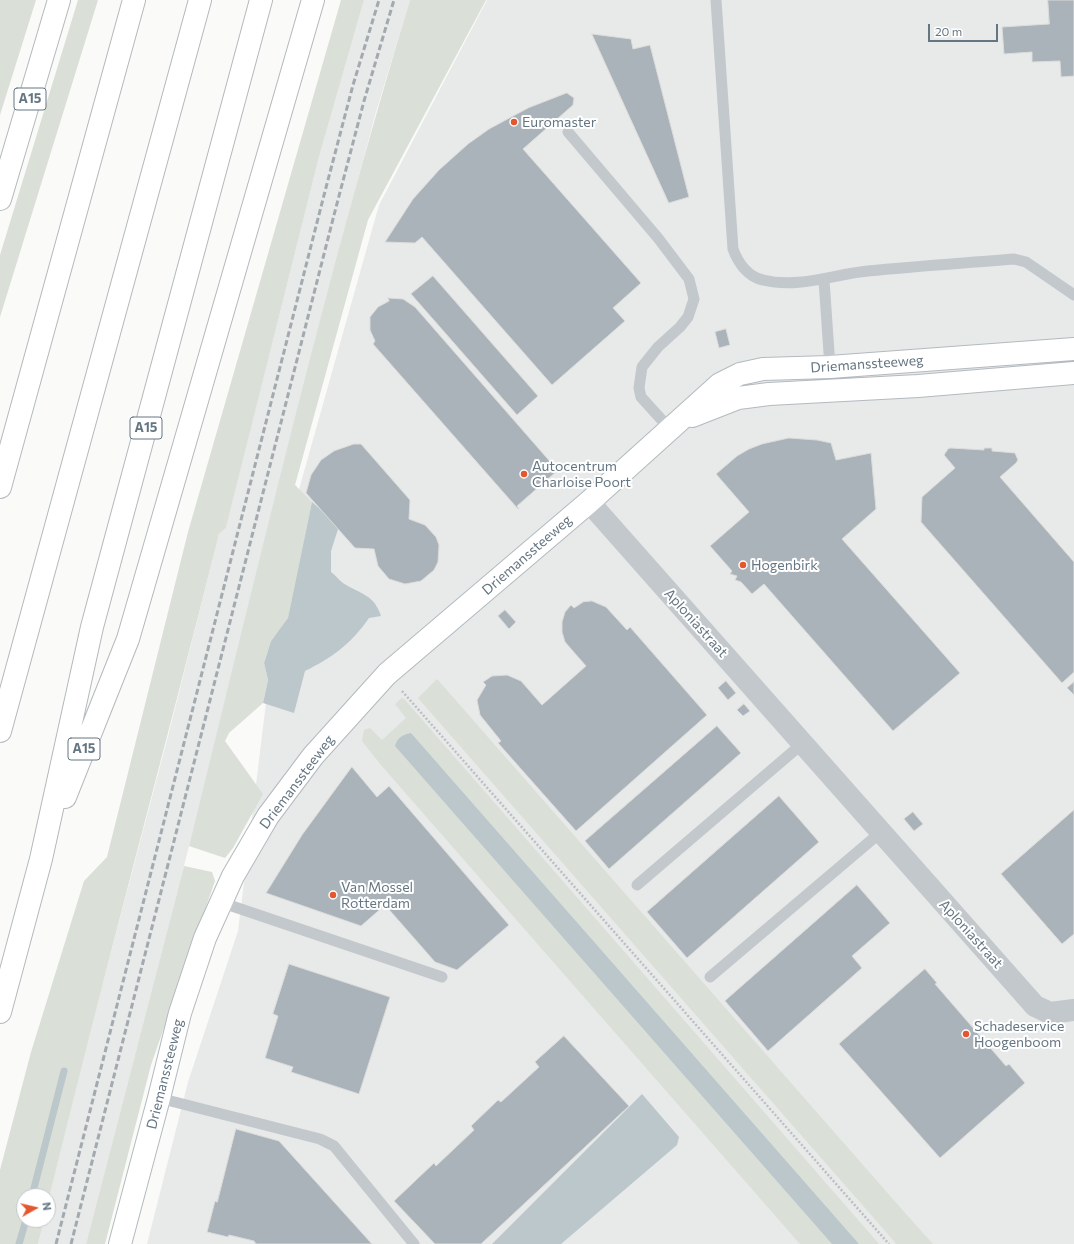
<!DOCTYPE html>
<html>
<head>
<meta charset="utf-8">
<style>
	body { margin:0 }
	#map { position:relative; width:1074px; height:1244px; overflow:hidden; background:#fafaf8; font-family:Commissioner,sans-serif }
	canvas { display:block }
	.north { position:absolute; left:16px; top:1188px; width:40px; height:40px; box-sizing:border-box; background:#fff; border:1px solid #c1c8cd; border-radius:50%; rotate:82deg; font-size:11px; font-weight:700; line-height:16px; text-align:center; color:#657683 }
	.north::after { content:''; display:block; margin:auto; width:14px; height:18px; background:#e4572e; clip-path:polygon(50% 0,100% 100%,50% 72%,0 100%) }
	.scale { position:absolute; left:928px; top:24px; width:70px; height:18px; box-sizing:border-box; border:2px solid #657683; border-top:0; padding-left:5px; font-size:12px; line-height:14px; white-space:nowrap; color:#657683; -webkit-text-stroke:3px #fff; paint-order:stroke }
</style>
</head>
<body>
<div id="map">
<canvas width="1074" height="1244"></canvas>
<div class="north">N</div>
<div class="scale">20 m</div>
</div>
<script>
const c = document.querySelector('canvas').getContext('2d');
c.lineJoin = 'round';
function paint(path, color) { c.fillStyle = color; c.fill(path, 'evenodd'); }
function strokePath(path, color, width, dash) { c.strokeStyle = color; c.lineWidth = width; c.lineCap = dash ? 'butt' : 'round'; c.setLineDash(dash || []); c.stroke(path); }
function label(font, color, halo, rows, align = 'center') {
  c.font = font + ' Commissioner,sans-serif'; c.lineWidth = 4; c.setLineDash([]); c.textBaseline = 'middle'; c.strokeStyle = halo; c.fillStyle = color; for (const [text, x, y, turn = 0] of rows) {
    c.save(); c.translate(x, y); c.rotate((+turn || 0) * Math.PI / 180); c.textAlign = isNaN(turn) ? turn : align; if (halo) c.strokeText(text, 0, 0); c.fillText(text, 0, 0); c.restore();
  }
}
const built = new Path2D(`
	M364,0H410L376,112L324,307L184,866L86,1244H38L44,1220H48V1202L75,1088L167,740L219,534L226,528L319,157Z
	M487,0H1074V1244H147L188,1082L238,931L287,532L379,205Z`);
const green = new Path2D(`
	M0,0H36L0,115Z
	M78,0H98L0,317V255Z
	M341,0H364L319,157L226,528L219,534C163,757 102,979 48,1202V1196H24V1220H44L38,1244H0V1170L31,1052L84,881L107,857L188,532Z
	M410,0H486L368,220L295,485L312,502L288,618L271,641L264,663L268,680L263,703L229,733L225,741L263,794L233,848L225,858L189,846C259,564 325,279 410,0Z
	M437,679L905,1213L933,1244H896L894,1241L418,698Z
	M402,698L405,700L879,1244H859L411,733L404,734L396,746L832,1244H800L381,765L362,741L364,730L370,728L382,740L406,718L395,704Z
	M184,866L212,872L215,881L151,1065L105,1244H86Z`);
const water = new Path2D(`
	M312,502L339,526L331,551V572C335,575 339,580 343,583C360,594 374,594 381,616L369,618C351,644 333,657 305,671L294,713L263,703L268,680L264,663L271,641L288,618Z
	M411,733L859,1244H832L395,746C397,738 403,734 411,733Z
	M642,1094L679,1137L677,1145L561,1244H492Z`);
const stream = new Path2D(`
	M32,1196L64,1071
	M19,1244L26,1220`);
const building = new Path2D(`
	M1048,0H1074V76L1061,77L1060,61L1032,62V52L1004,54L1002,27L1049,24Z
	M592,34L631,39L633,49L650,45L689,197L669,203Z
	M567,93L574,98L573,105L523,149L641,283L613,308L625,321L552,385L422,237L415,243L385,242L413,199L439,170L468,144L489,129L528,108Z
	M433,276L538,396L517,415L411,294Z
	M388,298L403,299L415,307L560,473L557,471L517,506L519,509H518L373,344L375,341L370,330V317L378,307L389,301Z
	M726,329L730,345L719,348L715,332Z
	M789,438L817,440L831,443L836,460L871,453L876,509L842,539L960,673L893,731L764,584L752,594L741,582L735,580L737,576L730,574L732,571L710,546L749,512L716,474L737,456L749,449L762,444Z
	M354,444H361L410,500L409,519L425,525L436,537L439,545L438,562L434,570L421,581L405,584L389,579L378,566L374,549L355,548L306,493L311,475L321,460L334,451Z
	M951,448L984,450V448H992V451L1015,453L1018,460L1016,463L1000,477L1074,562V672L1062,683L921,522L922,497L955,468L944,455L948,449Z
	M592,601L606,607L627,630L630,627L707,715L576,831L498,743L501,741L480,715L477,700L486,685L483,682L492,676L507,675L521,681L542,705L586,666L565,642L562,632V622L565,612L571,605L574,608L583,602Z
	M505,610L516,622L509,629L498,616Z
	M726,681L736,693L728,700L718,688Z
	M1074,682V695L1067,688Z
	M744,704L750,711L743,716L737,710Z
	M717,726L741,753L609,869L585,841Z
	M352,767L377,797L389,786L509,925L457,970L435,962L385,905L361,926L266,893L302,835Z
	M779,796L819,842L687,958L647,912Z
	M1074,810V934L1062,944L1001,874Z
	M913,812L923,824L914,831L904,819Z
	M857,885L890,923L852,956L862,968L768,1051L725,1001Z
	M289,964L390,997L359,1094L291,1072L293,1067L265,1058L278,1016L273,1014Z
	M925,969L937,983L935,984L1006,1066L1009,1064L1025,1083L940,1158L839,1044Z
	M564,1036L629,1106L481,1244H435L394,1201L434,1163L436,1166L474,1130L471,1126L498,1100L501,1102L539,1067L535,1062Z
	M236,1129L279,1141L372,1244H256L254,1241L229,1235L228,1237L207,1232L215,1201L217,1202Z`);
const path = new Path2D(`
	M402,691L889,1244`);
const service = new Path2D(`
	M716,0L733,249C738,263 748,277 763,280C799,289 834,274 868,271C917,266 966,263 1014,259L1026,262L1074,295
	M568,132L658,238L689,279L694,299L688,317L680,327L658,347L642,367L639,388L641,397L670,429
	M824,280L830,367
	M637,885L803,743
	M220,902L442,977
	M710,977L881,832
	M159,1098L320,1139L334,1146L414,1244`);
const minor = new Path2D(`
	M589,502L1035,1006L1050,1013L1074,1010`);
const secondary = new Path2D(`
	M692,416L738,398L769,394L918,386L1074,373
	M120,1244L159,1098L180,1013L205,938L233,876L268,816L313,756L387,674L589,502L720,384L740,374L763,369L830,367L1074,349`);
const motorway = new Path2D(`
	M0,199L59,0
	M0,487L134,0
	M0,731L200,0
	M65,797L128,639L313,0
	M0,1012L41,859L92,627L261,0`);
const rail = new Path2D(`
	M56,1244L323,199L353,85L379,0
	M71,1244L334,215L364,101L394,0`);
const markers = [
	[514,122,4,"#e4572e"],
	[524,474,4,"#e4572e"],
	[743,565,4,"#e4572e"],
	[333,895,4,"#e4572e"],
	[966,1034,4,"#e4572e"]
];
const shields = [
	[30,99,32],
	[146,428,32],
	[84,749,32]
];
const shieldNames = [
	["A15",30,99],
	["A15",146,428],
	["A15",84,749]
];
const poiNames = [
	["Euromaster",522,122],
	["Autocentrum",532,466],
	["Charloise Poort",532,482],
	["Hogenbirk",751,565],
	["Van Mossel",341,887],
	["Rotterdam",341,903],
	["Schadeservice",974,1026],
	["Hoogenboom",974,1042]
];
const streetNames = [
	["Driemanssteeweg",867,364,-4],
	["Driemanssteeweg",527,555,-41],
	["Aploniastraat",696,623,48],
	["Driemanssteeweg",297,782,-53],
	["Aploniastraat",971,934,48],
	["Driemanssteeweg",165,1074,-76]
];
paint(built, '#e8e9e9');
paint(green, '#dadfd7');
paint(water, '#bbc7cb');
strokePath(stream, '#bbc7cb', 7);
paint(building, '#aab3b9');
strokePath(building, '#dcdcda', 1);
strokePath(secondary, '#b3babf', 24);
strokePath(motorway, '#b4b9bd', 24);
strokePath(path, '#bbbfc2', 2.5, [2, 2]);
strokePath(service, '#c3c8cc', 11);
strokePath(minor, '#c3c8cc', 22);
strokePath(secondary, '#fff', 22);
strokePath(motorway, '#fff', 22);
strokePath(rail, '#a2aab0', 3, [6, 3]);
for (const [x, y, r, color] of markers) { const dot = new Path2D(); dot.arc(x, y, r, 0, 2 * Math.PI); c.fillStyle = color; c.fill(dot); strokePath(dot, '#fff', 1.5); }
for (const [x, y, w] of shields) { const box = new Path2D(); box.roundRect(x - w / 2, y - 11, w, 22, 3); c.fillStyle = '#fff'; c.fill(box); strokePath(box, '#657683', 1); }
label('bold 13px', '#657683', null, shieldNames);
label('14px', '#657683', '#fff', poiNames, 'left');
label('14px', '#657683', '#fff', streetNames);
</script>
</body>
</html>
